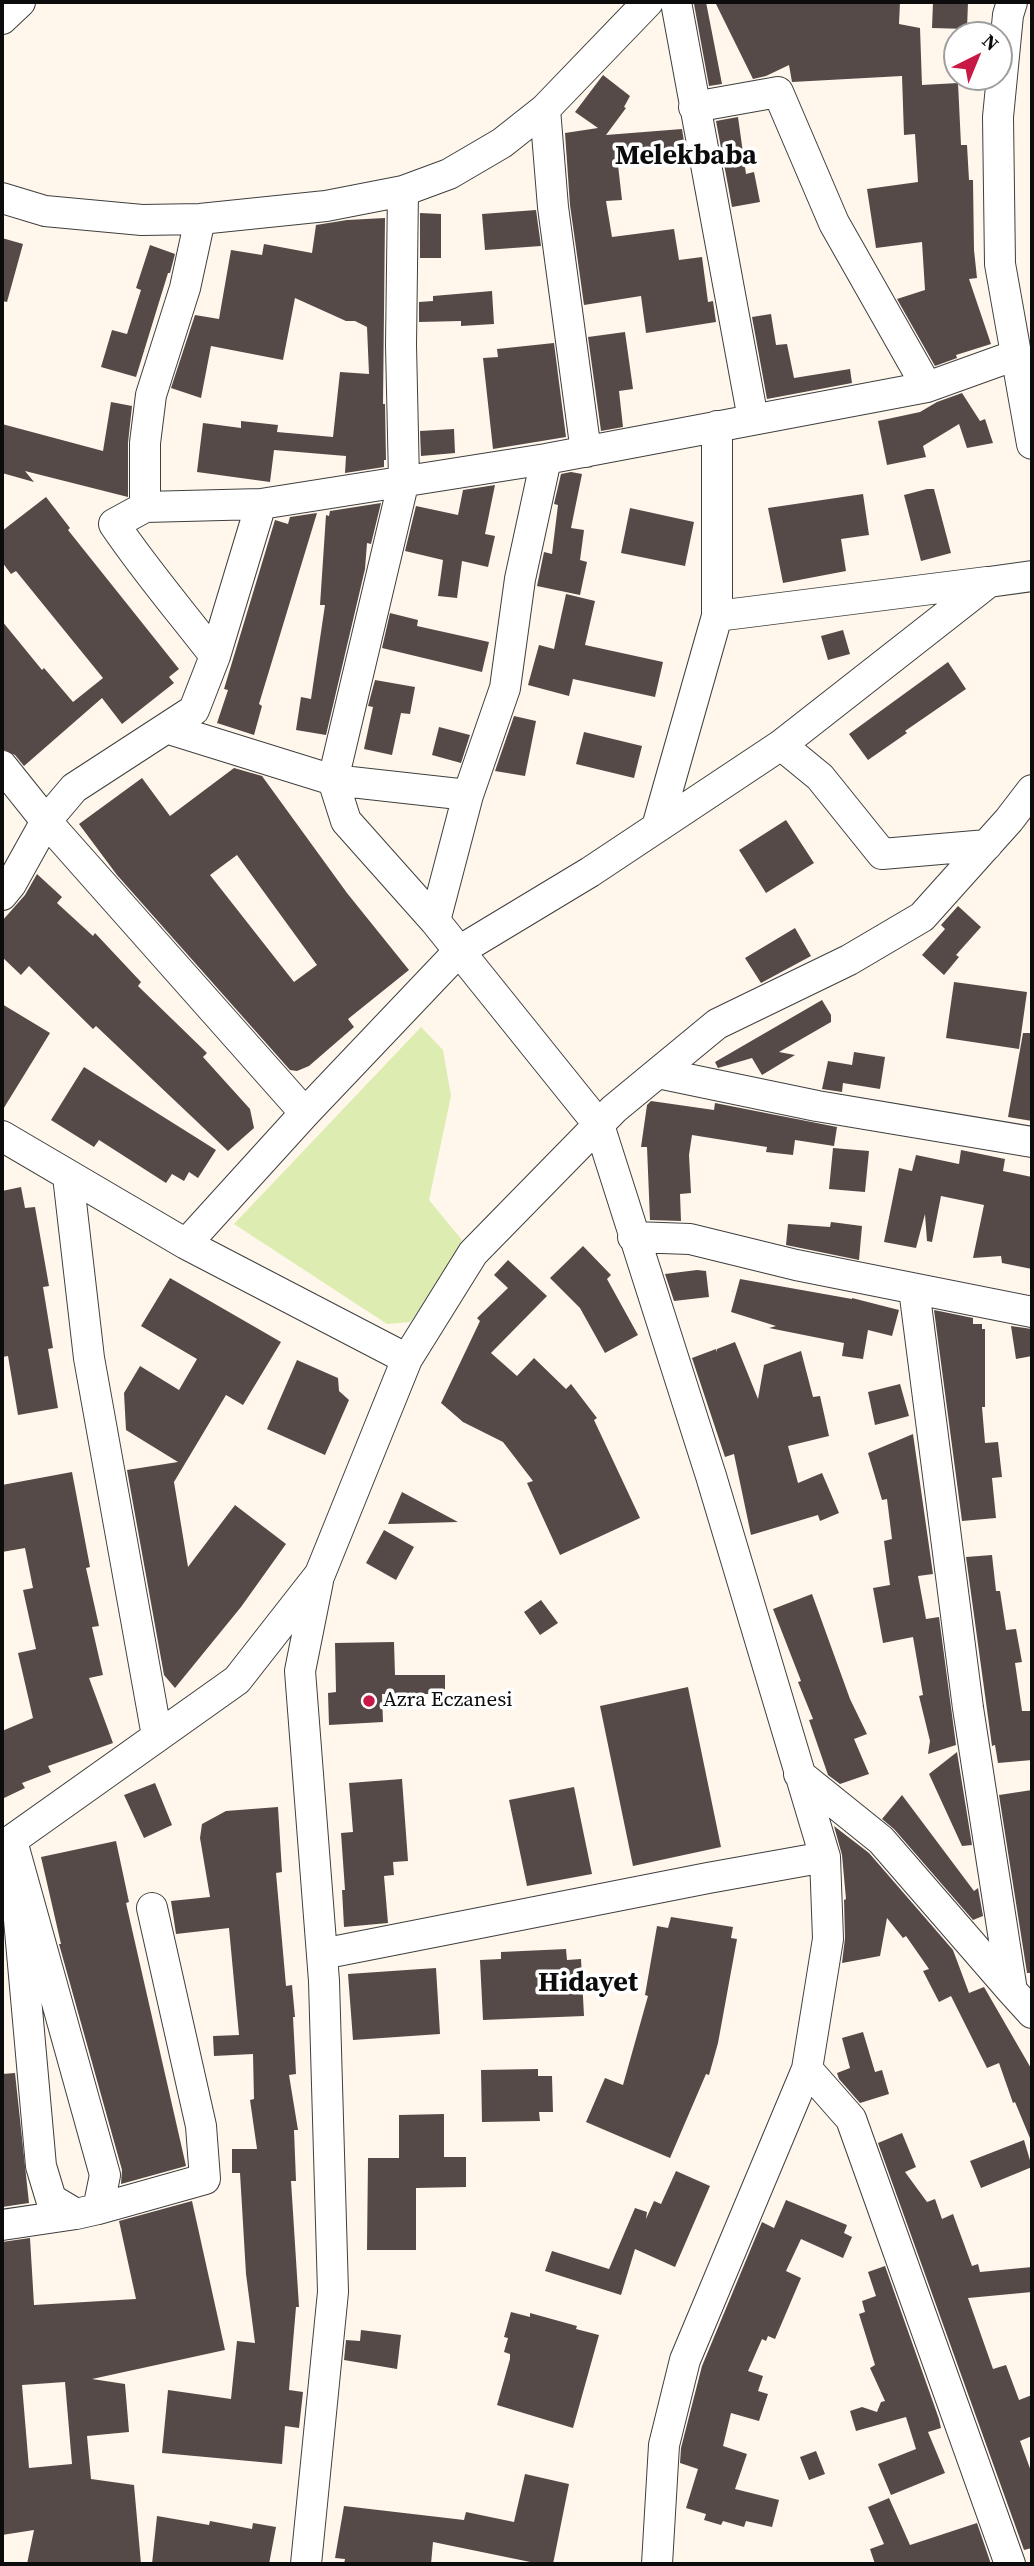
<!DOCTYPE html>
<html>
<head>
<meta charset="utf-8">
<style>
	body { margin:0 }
	#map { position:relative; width:1034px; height:2566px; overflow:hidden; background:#fff7eb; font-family:"Source Serif 4",serif }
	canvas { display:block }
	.frame { position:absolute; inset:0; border:4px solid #0c0c0c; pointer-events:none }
	.north { position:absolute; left:943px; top:21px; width:70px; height:70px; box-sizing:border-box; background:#fff; border:2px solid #9e9e9e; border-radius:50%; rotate:43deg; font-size:19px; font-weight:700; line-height:28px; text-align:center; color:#0c0c0c }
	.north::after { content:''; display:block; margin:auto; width:24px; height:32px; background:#c81946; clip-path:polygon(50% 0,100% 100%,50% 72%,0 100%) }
</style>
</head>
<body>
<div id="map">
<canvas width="1034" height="2566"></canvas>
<div class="frame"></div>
<div class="north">N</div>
</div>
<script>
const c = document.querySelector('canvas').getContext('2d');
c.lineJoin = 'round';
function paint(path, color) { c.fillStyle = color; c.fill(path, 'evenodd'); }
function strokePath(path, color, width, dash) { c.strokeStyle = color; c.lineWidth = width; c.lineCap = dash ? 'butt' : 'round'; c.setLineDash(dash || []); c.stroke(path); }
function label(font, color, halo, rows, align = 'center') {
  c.font = font + ' "Source Serif 4",serif'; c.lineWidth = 7; c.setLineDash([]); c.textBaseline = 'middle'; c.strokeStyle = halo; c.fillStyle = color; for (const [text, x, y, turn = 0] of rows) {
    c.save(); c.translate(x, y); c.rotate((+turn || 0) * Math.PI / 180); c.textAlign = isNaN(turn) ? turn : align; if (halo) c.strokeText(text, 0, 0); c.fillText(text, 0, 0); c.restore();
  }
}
const green = new Path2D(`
	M421,1027L443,1050L451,1096L429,1200L462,1240L439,1284L410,1322L387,1324L234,1224Z`);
const building = new Path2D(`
	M701,2H706L722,84L709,86L694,4Z
	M715,2H900L899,24L920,28L922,85L958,83L961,145H967L969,180H973L974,250L977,278L969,279L991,344L956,355L957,358L935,366L897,299L925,290L922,242L876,248L867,189L918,182L915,134L904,135L902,76L792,82L789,65L766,76L753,79Z
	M933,2H968L967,29L932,28Z
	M603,75L630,96L624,107L626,108L606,135L682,129L687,160L618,165L622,200L606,201L612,237L674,229L679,260L702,257L708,302L713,301L716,322L646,333L641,296L584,305L570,205L565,133L598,128L575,112Z
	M738,117L746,174L754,172L760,202L732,207L716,121Z
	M536,210L541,246L485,250L482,214Z
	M420,213L441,214V258H420Z
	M385,218L383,404H385L386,460H384V467L345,473L346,456L274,450L270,482L197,472L203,423L241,428V421L278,425L277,432L333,437L340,372L369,374L367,327L355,321H346L295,298L283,360L211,346L201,398L171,388L195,315L219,319L231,250L262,255L264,244L312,253L316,225L347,220Z
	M2,238L23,244L7,302L2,301Z
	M150,245L175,254L170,273H168L136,377L101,367L112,330L127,334L141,290L136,288Z
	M492,291L494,324L461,326V321L419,322V302L433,301V296Z
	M771,314L776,345L787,344L794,378L850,369L852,383L767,399L752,317Z
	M625,332L633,389L619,391L623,427L601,431L588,337Z
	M554,343L566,437L493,449L483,358L498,357L497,349Z
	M962,393L980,421L985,419L993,443L967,448L959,424L923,446L926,457L887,465L878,421L920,412L937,402Z
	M111,402L132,406L128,443V497L25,471L34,482L2,473V424L103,451Z
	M454,429L455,453L421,456L420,431Z
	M571,472L582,474L571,528L584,530L580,560L587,562L580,595L537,586L544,552L552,554L558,505L554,504L561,474Z
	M495,485L485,534L495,536L488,567L462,561L457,598L438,596L443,560L405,551L416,506L458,515L463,490Z
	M927,489H934L951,553L921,561L904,495Z
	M863,494L869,535L841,539L846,571L783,583L768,508Z
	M46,497L70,528L68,530L179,669L169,677L174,683L122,724L102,698L24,766L15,755L2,749V621L42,670L44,668L73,702L103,678L16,571L11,574L2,562V531Z
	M381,503L371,544L367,543L365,569L326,735L296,730L301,697L311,699L325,605H320L326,515L329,516L330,511Z
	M630,508L694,522L685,566L621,553Z
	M317,513L259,704L262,706L254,735L217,723L228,690L224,689L275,520L288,524L290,517Z
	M566,594L595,601L585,645L663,662L655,697L573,679L569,696L528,685L539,645L554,649Z
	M390,613L418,620L417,626L489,642L482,672L382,648Z
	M843,630L850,654L828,660L821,636Z
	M948,662L966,689L905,731L907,733L868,760L849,734Z
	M375,680L415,687L410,714L401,713L392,755L364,749L373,707L368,706Z
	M514,716L536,721L525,776L495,771Z
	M439,727L470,735L461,763L432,755Z
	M584,732L642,746L634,778L576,764Z
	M234,768L262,776L347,893L409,970L348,1019L354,1027L309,1066L297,1071L290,1070L117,875L79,824L142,778L170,816ZM237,855L317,965L294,982L210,875Z
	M786,820L814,863L766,893L739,850Z
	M37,874L62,897L57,903L93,936L95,933L141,982L138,986L207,1053L203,1057L250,1109L254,1128L228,1151L96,1026L93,1029L29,966L21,975L2,957V921L25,895Z
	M958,906L981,927L956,955L959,957L944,975L922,955L945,929L941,925Z
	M795,928L811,956L761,983L745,958Z
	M954,982L1027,992L1019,1049L946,1038Z
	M822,1000L831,1015V1022L779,1052L795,1055L762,1075L752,1058L718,1068L715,1062Z
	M2,1004L50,1033L2,1111Z
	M1023,1033H1032V1121L1008,1117Z
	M854,1052L885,1057L880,1089L843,1083L842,1092L822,1089L828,1061L852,1065Z
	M84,1067L216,1150L198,1178L189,1172L184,1181L172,1174L166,1183L99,1140L94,1147L51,1120Z
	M651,1101L714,1110L715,1103L837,1127L834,1146L795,1140L793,1155L766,1152L767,1147L692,1135L689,1155L691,1193L680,1194L681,1221L650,1220L647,1147H641L647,1105Z
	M833,1148L869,1151L865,1192L829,1189Z
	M961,1150L1005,1159L1003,1171L1032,1177V1269L1002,1263L1001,1256L973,1258L984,1205L941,1196L932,1242L927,1241L925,1214L916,1248L884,1242L899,1168L912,1171L916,1155L959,1164Z
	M21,1187L25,1208L35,1207L49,1286L43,1287L53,1348L48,1349L58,1408L18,1415L8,1356L2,1357V1191Z
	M831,1222L862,1226L859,1260L786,1245L788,1224L830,1227Z
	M583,1246L611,1275L607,1279L638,1335L605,1353L580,1308L550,1278Z
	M508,1260L547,1296L491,1353L517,1376L534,1358L566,1389L571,1384L597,1418L594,1420L640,1518L560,1555L527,1483L533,1481L503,1442L463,1422L441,1403L480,1321L477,1318L508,1288L494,1275Z
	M697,1270L706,1271L709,1297L674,1301L665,1274Z
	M170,1278L281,1342L243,1405L226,1395L174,1482L188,1567L235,1505L286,1544L241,1607L175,1688L164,1675L127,1470L178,1462L126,1430L124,1393L140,1366L179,1390L197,1359L141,1326Z
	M740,1279L852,1299V1298L899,1310L892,1336L868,1330L863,1359L842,1356L844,1343L769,1328L776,1326L731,1312Z
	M934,1310L973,1318V1324H982V1329H985V1407H982L985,1443L998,1442L1002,1477L992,1478L996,1518L962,1521Z
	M1011,1326L1032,1329V1356L1016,1359Z
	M735,1342L758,1399L764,1365L801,1351L813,1397L820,1396L829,1436L788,1446L798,1483L822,1473L839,1513L820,1521L818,1515L751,1535L734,1454L725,1457L692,1358L716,1349V1352L717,1349Z
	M297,1360L338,1378L339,1391L349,1400L325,1455L267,1429Z
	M900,1384L909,1416L875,1425L868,1392Z
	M913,1434L933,1574L918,1576L926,1619L939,1617L956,1745L928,1754L930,1741L919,1696L923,1695L913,1637L883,1643L873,1588L890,1585L884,1541L892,1539L887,1499L882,1500L868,1453Z
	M72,1472L90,1567L86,1568L99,1626L92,1627L103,1675L89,1678L113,1743L48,1766L51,1772L22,1783L25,1788L2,1799V1731L33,1718L18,1653L36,1649L23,1590L33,1588L25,1548L2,1552V1485Z
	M402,1492L458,1522L388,1524Z
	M384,1530L414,1547L396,1580L366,1563Z
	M992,1555L996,1591H1000L1006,1630L1016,1629L1022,1662L1015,1663L1022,1711H1032V1760L998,1763L995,1745L992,1746L966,1557Z
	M812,1594L850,1699L867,1734L854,1739L869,1774L840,1784L828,1775L809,1720L813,1719L798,1682L801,1681L773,1609Z
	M541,1600L558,1623L540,1635L524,1612Z
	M394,1642L395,1675H445V1694H382L383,1722L329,1725L328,1693L336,1692L335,1643Z
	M688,1687L721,1847L633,1866L600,1706Z
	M957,1752L972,1845L962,1846L929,1774Z
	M402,1779L408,1861L393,1862L394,1875L384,1876L388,1923L344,1927L342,1890H345L341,1833L353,1832L349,1783Z
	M155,1783L172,1825L144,1838L124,1795Z
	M574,1787L592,1874L527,1886L509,1800Z
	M1032,1790V1973H1027L999,1795Z
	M902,1795L974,1891L978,1888L983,1916L973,1920L894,1829L882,1819Z
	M278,1807L282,1872L276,1873L286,1986L292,1985L295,2017H293L296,2074L289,2075L298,2130H294L296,2181H291L299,2307H296L289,2390L303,2392L299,2428L285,2426L282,2464L162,2453L168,2390L231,2399L237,2341L255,2343L246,2274L240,2173H232V2149H257L250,2100L254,2099L253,2054L214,2056L213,2036L239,2035L229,1928L176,1934L171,1901L210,1897L200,1838L202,1824L226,1811Z
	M834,1826L869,1853L953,1950L969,1993L984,1987L1032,2070V2143L1015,2102L1013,2103L999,2063L987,2068L951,1996L939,2002L923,1971L929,1969L906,1936L903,1938L887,1918L880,1956L842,1963L845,1938L844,1900L846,1899L842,1855Z
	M116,1841L129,1902L126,1903L186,2166L121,2184L122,2170L59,1944H61L41,1857Z
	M671,1917L733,1927L731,1938L737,1939L718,2043L709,2075L706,2074L670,2158L586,2122L605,2078L623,2085L648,1996L645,1995L657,1926L668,1928Z
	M566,1949L567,1960L581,1959L584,2016L483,2020L480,1960L501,1959V1952Z
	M436,1968L440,2034L353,2040L348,1974Z
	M863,2032L875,2072L882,2070L889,2094L860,2103L839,2079L837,2073L850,2068L842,2038Z
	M538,2069V2076H552L553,2112H539L540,2121L482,2122L481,2070Z
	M15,2073L29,2203L2,2207V2074Z
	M444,2114V2157H466V2187L416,2188V2250H367L368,2158H399V2115Z
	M902,2133L916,2167L905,2172L927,2202L935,2199L942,2219L953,2214L972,2266L978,2264L980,2272L1032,2267V2292L968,2298L993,2369L1006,2365L1019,2400L1032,2395V2436L1020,2441L1032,2474V2548L1024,2550L878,2143Z
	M1024,2140L1032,2167L981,2188L970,2161Z
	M676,2171L710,2186L675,2267L635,2249L621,2295L545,2271L552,2251L609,2269L635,2208L647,2212L646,2219L654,2201L661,2204Z
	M786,2200L847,2225L844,2233L852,2237L843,2258L801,2239L786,2271L801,2278L775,2339L768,2336L766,2341L762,2339L748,2371L763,2376L758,2391L768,2394L759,2421L731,2413L723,2446L747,2454L735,2489L779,2500L772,2527L746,2521L744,2527L723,2521L721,2525L704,2520L706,2514L686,2508L698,2469L680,2463L681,2448L702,2366L762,2222L774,2228Z
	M192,2201L225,2350L92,2379L125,2384L129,2432L87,2436L91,2479L134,2485L141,2564H27L34,2530L2,2535V2242L30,2238L34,2305L136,2299L119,2221ZM65,2382L72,2464L29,2468L22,2385Z
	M885,2266L939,2419L941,2428L928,2432L945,2473L891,2495L878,2464L916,2449L906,2417L856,2431L850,2411L862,2407L877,2412L881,2402L885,2401L870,2368L875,2365L859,2314L865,2312L862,2301L876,2296L868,2272Z
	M511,2312L530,2317V2313L577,2326L576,2329L599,2335L573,2428L497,2405L510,2359V2354L504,2352L508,2338L504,2337Z
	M361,2330L401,2335L397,2369L344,2360L346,2340L360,2341Z
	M816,2451L825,2474L809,2480L800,2457Z
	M525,2474L569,2484L553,2564H540L433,2542L431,2564H344L345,2559L335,2558L344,2506L464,2520L466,2512L514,2522Z
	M889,2498L910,2545L977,2523L991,2564H875L870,2549L884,2544L868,2507Z
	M157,2516L209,2525L210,2521L252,2529L253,2523L276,2527L269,2564H152Z`);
const minor = new Path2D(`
	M676,2L753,419
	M1012,2L1008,15L998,117L1000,264L1032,444
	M2,19L20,2
	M694,107L778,92L834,223L927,387
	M545,109L553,207L586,452
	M403,191L401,345L404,480L333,780L346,821L435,921L599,1125L711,1476L825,1857L828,1939L807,2069L685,2360L664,2445L657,2564
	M2,198L45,211L142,220L200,219L326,206L403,191L449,174L502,143L545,109L648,2
	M200,219L185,288L151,395L145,443V507L261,504
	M145,507L114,524C145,570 181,612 215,656
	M717,616L987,582
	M169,729L333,780L468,795L505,688L520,579L546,459
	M781,745L820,777L882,854L987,845
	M2,766L46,821L305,1113
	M657,827L717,616V426
	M2,895L11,884L46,821L74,788L194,710L215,656L261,504L546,459L927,387L1016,355
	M435,921L468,795
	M658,1073L817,1106L1032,1142
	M2,1136L186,1244L407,1359
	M68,1176L89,1358L157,1736
	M633,1237L690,1239L796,1265L1032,1312
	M186,1244L305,1113L459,951L590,872L781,745L989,582L1032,576
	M914,1289L968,1708L1012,1991L1032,2013
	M799,1774L881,1840L1012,1991
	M12,1841L105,2175L98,2209L76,2214L51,2199L41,2166Z
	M2,1847L237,1680L320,1574L407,1359L473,1253L614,1109L717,1024L849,960L922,917L1009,820L1032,790
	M322,1954L708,1878L825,1857
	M807,2069L851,2119L1010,2564
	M98,2209L205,2179L201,2126L152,1908
	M2,2225L76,2214
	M306,2564L333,2292L324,1981L300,1671L318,1581`);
const markers = [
	[369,1701,7,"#c81946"]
];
const poiNames = [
	["Azra Eczanesi",383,1701]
];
const districtNames = [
	["Melekbaba",686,157],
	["Hidayet",588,1984]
];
paint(green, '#ddedb1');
paint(building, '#564a48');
strokePath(minor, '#3f3f3f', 32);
strokePath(minor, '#fff', 30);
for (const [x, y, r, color] of markers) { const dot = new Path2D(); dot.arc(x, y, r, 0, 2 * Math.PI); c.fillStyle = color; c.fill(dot); strokePath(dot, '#fff', 2.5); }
label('21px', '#0c0c0c', '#fff', poiNames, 'left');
label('bold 28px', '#0c0c0c', '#fff', districtNames);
</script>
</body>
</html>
